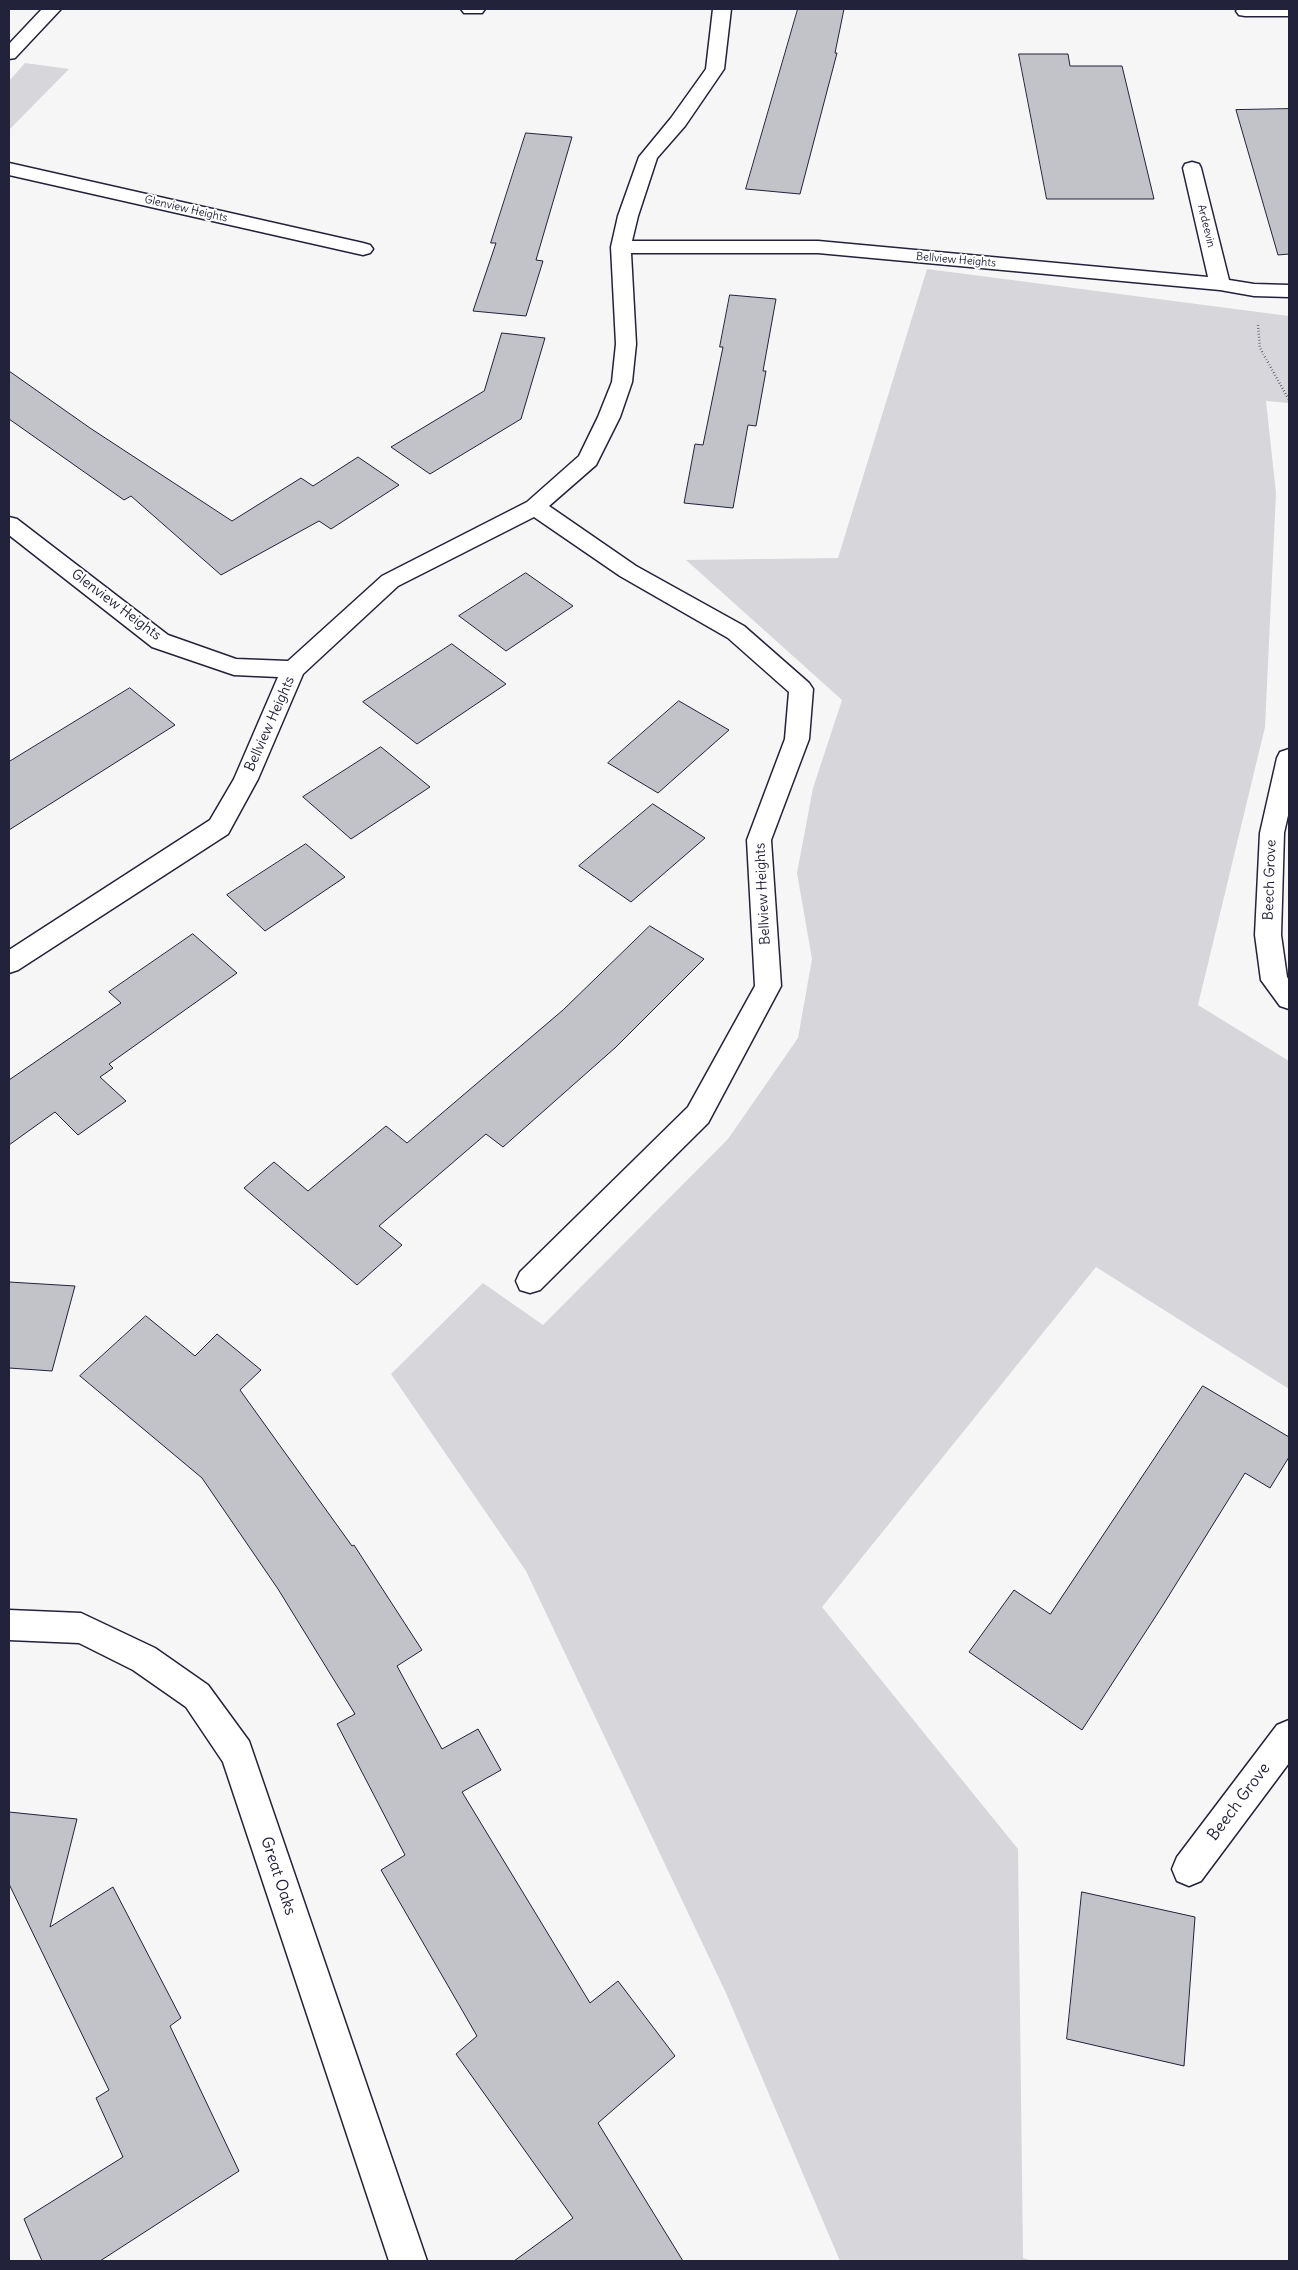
<!DOCTYPE html>
<html>
<head>
<meta charset="utf-8">
<style>
	body { margin:0 }
	#map { position:relative; width:1298px; height:2270px; overflow:hidden; background:#f6f6f7; font-family:Delius,sans-serif }
	canvas { display:block }
	.frame { position:absolute; inset:0; border:10px solid #22223b; pointer-events:none }
</style>
</head>
<body>
<div id="map">
<canvas width="1298" height="2270"></canvas>
<div class="frame"></div>
</div>
<script>
const c = document.querySelector('canvas').getContext('2d');
c.lineJoin = 'round';
function paint(path, color) { c.fillStyle = color; c.fill(path, 'evenodd'); }
function strokePath(path, color, width, dash) { c.strokeStyle = color; c.lineWidth = width; c.lineCap = dash ? 'butt' : 'round'; c.setLineDash(dash || []); c.stroke(path); }
function label(font, color, halo, rows, align = 'center') {
  c.font = font + ' Delius,sans-serif'; c.lineWidth = 4; c.setLineDash([]); c.textBaseline = 'middle'; c.strokeStyle = halo; c.fillStyle = color; for (const [text, x, y, turn = 0] of rows) {
    c.save(); c.translate(x, y); c.rotate((+turn || 0) * Math.PI / 180); c.textAlign = isNaN(turn) ? turn : align; if (halo) c.strokeText(text, 0, 0); c.fillText(text, 0, 0); c.restore();
  }
}
const green = new Path2D(`
	M25,63L69,69L9,130V81Z
	M927,269L1289,316V403L1266,401L1276,493L1265,727L1198,1005L1289,1061V1389L1096,1267L822,1607L1018,1849L1023,2258L1033,2261H840L726,1993L526,1571L391,1374L483,1283L543,1325L728,1139L798,1038L812,959L797,873L813,788L842,700L686,560L838,558Z`);
const building = new Path2D(`
	M798,9H844L835,53H837L800,194L746,189Z
	M1019,54H1068L1070,66H1122L1154,199H1047Z
	M1289,109V254L1278,255L1236,110Z
	M526,133L572,137L536,260L543,261L526,316L473,311L496,243H491Z
	M730,295L776,299L763,371H766L756,426L748,425L733,508L684,503L695,444L703,445L723,347H720Z
	M502,333L545,338L521,419L430,474L391,447L484,391Z
	M9,371L90,428L232,521L301,478L313,486L358,457L399,485L331,529L319,521L221,575L131,496L124,500L9,419Z
	M526,573L573,606L506,651L459,616Z
	M452,644L506,684L417,744L363,702Z
	M130,688L175,725L9,830V762Z
	M679,701L729,730L658,793L608,763Z
	M381,747L430,787L351,839L303,797Z
	M653,804L705,838L631,902L579,866Z
	M306,844L345,877L265,931L227,895Z
	M650,926L704,959L616,1047L503,1147L486,1134L379,1226L402,1245L357,1285L244,1188L274,1162L308,1191L386,1126L407,1143L563,1010Z
	M193,934L237,973L109,1064L113,1068L100,1077L126,1101L78,1135L55,1112L9,1145V1080L121,1003L109,992Z
	M9,1282L75,1286L52,1371L9,1368Z
	M146,1316L195,1356L217,1334L261,1370L240,1390L352,1546L354,1545L422,1650L397,1666L442,1749L478,1729L501,1770L462,1792L590,2003L618,1981L675,2056L598,2123L683,2261H514L573,2218L456,2054L477,2036L381,1870L405,1855L337,1724L355,1714L278,1589L202,1478L80,1376Z
	M1203,1386L1289,1437V1457L1270,1488L1245,1473L1163,1605L1082,1730L969,1652L1014,1590L1050,1614Z
	M9,1812L77,1819L50,1927L113,1887L181,2018L170,2026L239,2171L100,2261H42L24,2219L123,2157L96,2098L109,2090L9,1884Z
	M1082,1892L1195,1917L1184,2066L1067,2039Z`);
const path = new Path2D(`
	M1258,325L1260,348L1289,400`);
const lane = new Path2D(`
	M1238,9H1289V16H1245L1239,15L1236,11Z`);
const street = new Path2D(`
	M42,9H61L15,58L9,59V44Z
	M461,9H485L482,13H464Z
	M713,9H731L724,69L685,126L657,158L638,216L632,241H818L1208,277L1183,168L1185,164L1192,162L1199,164L1201,168L1229,280L1254,284L1289,285V297L1254,296L1220,290L818,253H631L636,344L632,382L620,417L596,465L549,506L636,566L744,626L809,683L813,689L809,739L771,840L781,986L708,1123L540,1290L530,1293L520,1290L516,1281L520,1272L688,1107L755,986L747,840L785,739L789,692L728,638L620,576L534,517L398,586L303,674L258,779L228,834L18,970L9,973V950L210,820L234,779L278,677L234,675L152,647L9,535V517L17,519L168,635L236,659L288,661L382,576L527,502L579,456L598,417L612,382L616,344L611,247L618,216L639,157L671,118L706,69Z
	M9,163L363,243L370,245L373,249L370,253L363,255L9,175Z
	M1289,749V811L1284,833L1281,935L1287,977L1289,980V1009L1280,1006L1261,980L1255,935L1260,833L1277,758L1280,752Z
	M9,1610L81,1613L155,1648L208,1685L249,1741L427,2261H389L223,1762L186,1707L133,1670L79,1643L9,1640Z
	M1289,1720V1763L1201,1881L1189,1886L1177,1881L1172,1869L1177,1857L1277,1725Z`);
const farStreetnames = [
	["Glenview Heights",186,209,13],
	["Ardeevin",1206,226,76],
	["Bellview Heights",956,260,5]
];
const streetNames = [
	["Glenview Heights",116,605,37],
	["Bellview Heights",270,724,-66],
	["Beech Grove",1270,880,-88],
	["Bellview Heights",763,894,-93]
];
const nearStreetnames = [
	["Beech Grove",1239,1802,-53],
	["Great Oaks",278,1876,72]
];
paint(green, '#d7d7db');
paint(building, '#c2c2c9');
strokePath(building, '#22223b', 1);
strokePath(lane, '#22223b', 3);
strokePath(street, '#22223b', 3);
strokePath(path, '#22223b', 2.5, [0.5, 2.5]);
paint(lane, '#fff');
paint(street, '#fff');
label('11px', '#22223b', '#fff', farStreetnames);
label('14px', '#22223b', '#fff', streetNames);
label('16px', '#22223b', '#fff', nearStreetnames);
</script>
</body>
</html>
